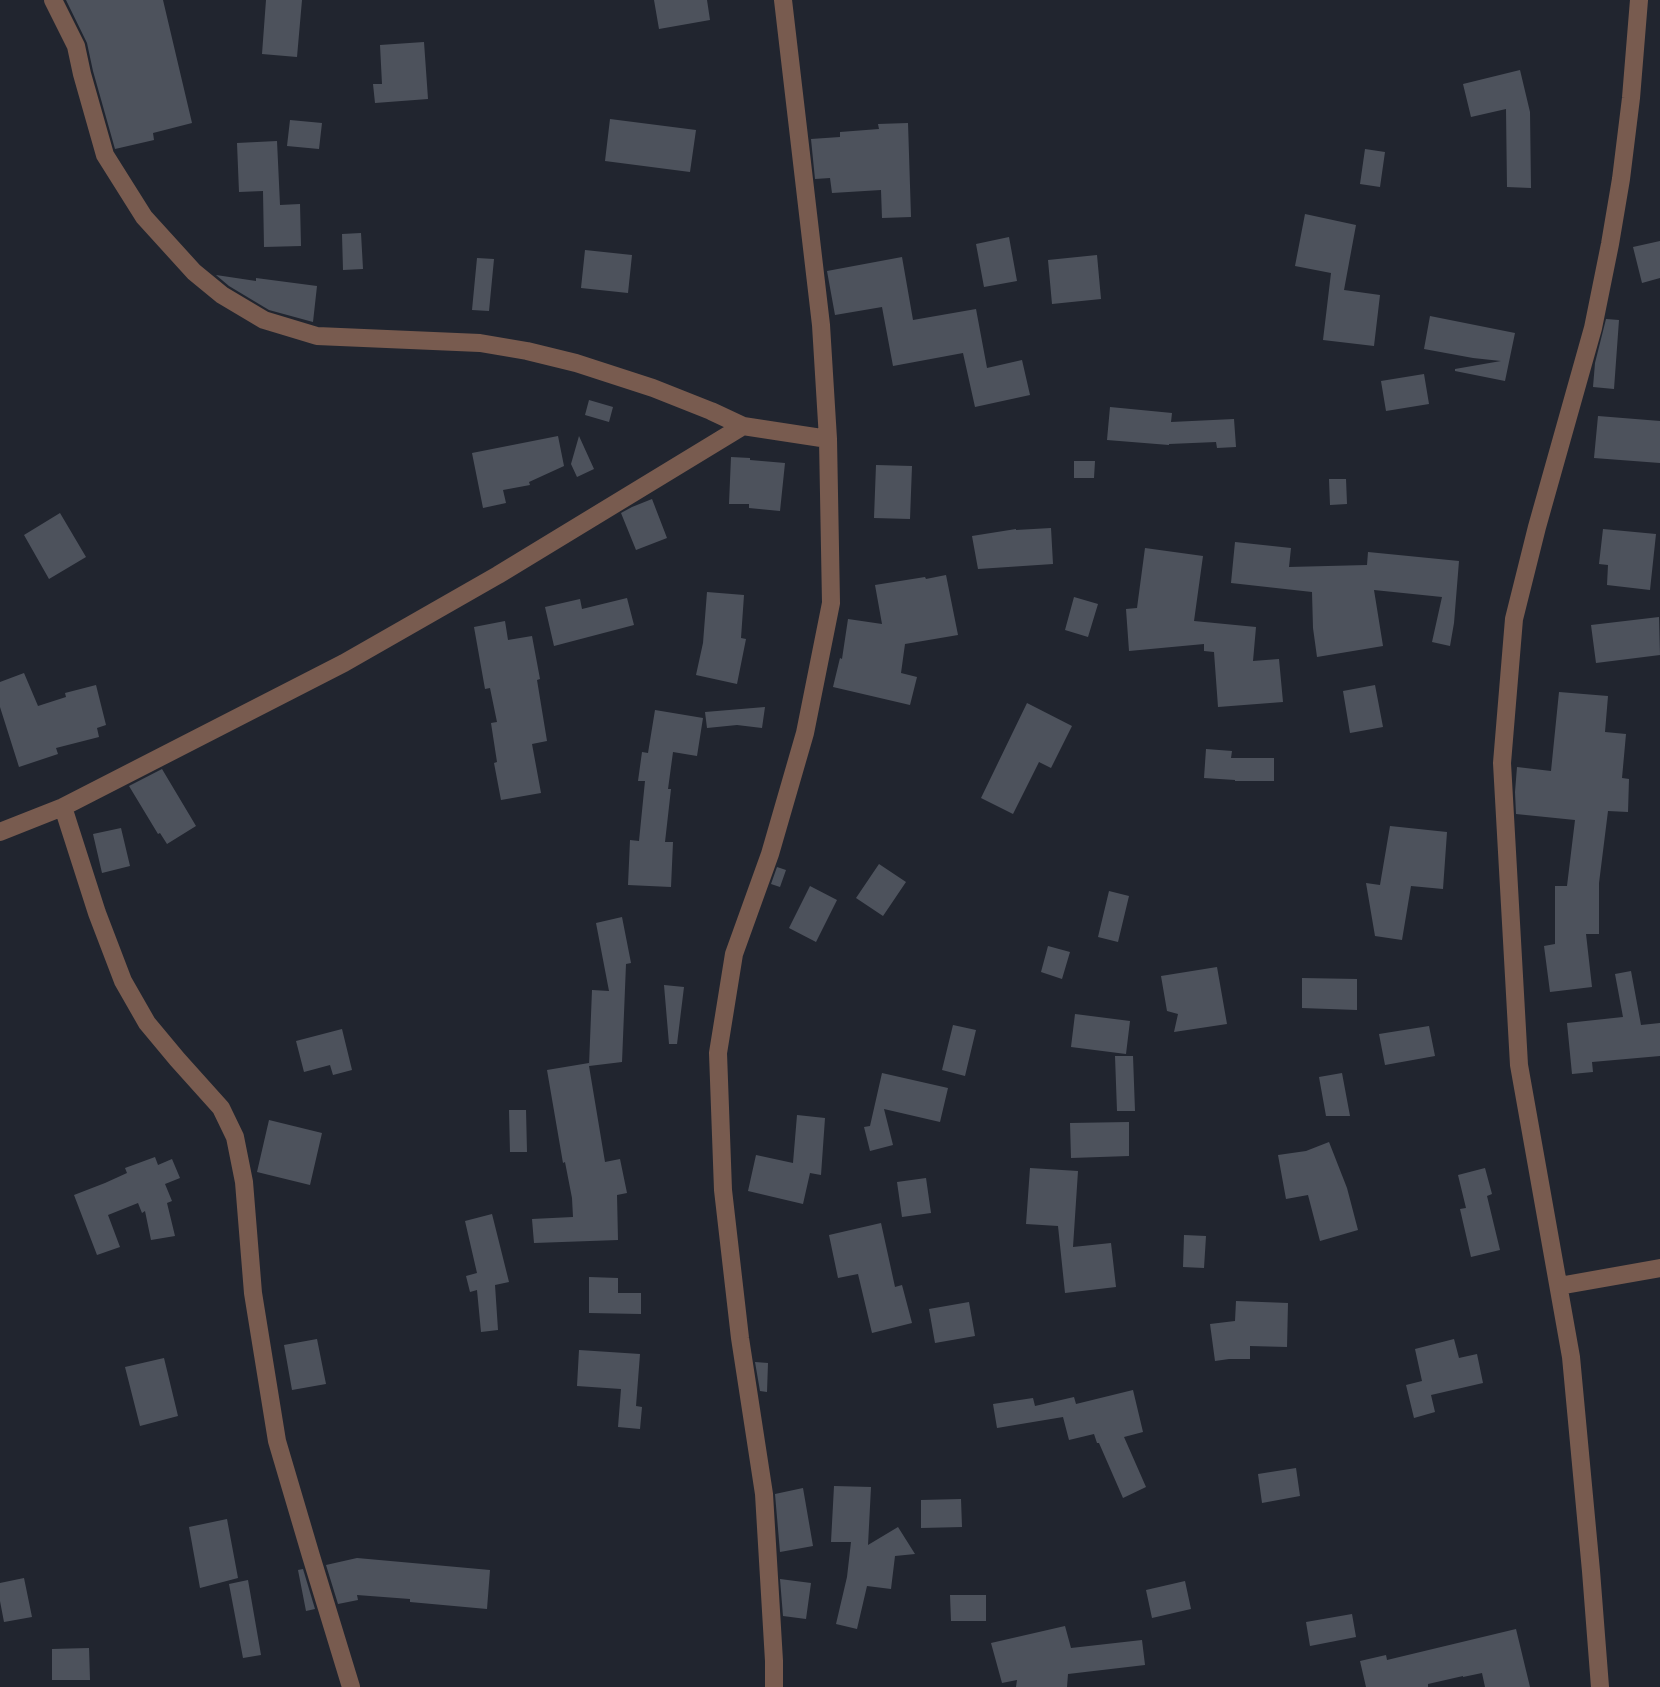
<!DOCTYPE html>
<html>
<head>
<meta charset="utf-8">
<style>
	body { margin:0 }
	canvas { display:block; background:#21252f }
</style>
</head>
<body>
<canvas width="1660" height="1687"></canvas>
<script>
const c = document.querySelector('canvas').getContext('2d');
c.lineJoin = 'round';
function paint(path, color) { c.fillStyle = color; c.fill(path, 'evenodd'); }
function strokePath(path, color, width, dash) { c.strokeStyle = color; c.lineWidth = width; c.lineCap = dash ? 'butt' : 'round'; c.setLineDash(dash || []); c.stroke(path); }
const building = new Path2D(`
	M66,0H163L192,123L153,133L154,140L115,149L93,71L87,43Z
	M266,0H302L297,57L262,54Z
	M654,0H707L710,20L659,29Z
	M424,42L428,99L375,103L373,84H382L380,45Z
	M1520,70L1530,112L1531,188L1507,187L1506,109L1471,117L1463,84Z
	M610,119L696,130L690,172L605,161Z
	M290,120L322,123L319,149L287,146Z
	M908,123L911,217L882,218L881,190L832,193L830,178L815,179L811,139L840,137V132L879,129L878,124Z
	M277,141L280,205L300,204L301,246L264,247L263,191L239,192L237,143Z
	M1365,149L1385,152L1380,187L1360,184Z
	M1305,214L1356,225L1344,290L1380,295L1374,346L1323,340L1331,273L1295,266Z
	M361,233L363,269L343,270L342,234Z
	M1009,237L1017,281L984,287L976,244Z
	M1660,241V278L1642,283L1633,247Z
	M585,250L632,255L628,293L581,288Z
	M1097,255L1101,299L1052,304L1048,260Z
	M902,257L913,320L976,309L987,368L1022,360L1030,395L975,407L963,353L893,366L882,307L835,315L827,271Z
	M477,258L494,259L489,311L472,310Z
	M216,275L256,281V278L317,286L313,322L269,310L229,286Z
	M1430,316L1515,333L1505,381L1455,371V369L1501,361L1473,358L1424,349Z
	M1606,319L1619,320L1614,389L1593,387L1595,363Z
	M1424,374L1429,404L1386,411L1381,381Z
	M589,400L613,407L609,422L585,415Z
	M1110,407L1172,413L1171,422L1234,419L1236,447L1217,448L1216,442L1169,444V445L1107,440Z
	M1598,416L1660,421V463L1594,458Z
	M558,436L564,466L529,482L530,485L503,490L506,503L483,508L472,453Z
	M579,436L594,469L577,477L571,464Z
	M731,457L750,458V460L785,463L780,511L749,508V504H729Z
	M1074,461H1095L1094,478H1074Z
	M876,465L912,466L910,519L874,518Z
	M1329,479H1346L1347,504L1330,505Z
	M652,499L667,538L636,550L621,513L632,507Z
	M60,513L86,557L49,579L24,535Z
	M1051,528L1053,564L978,569L972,536L1016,529V530Z
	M1603,529L1656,534L1650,590L1607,585L1608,565L1599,564Z
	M1235,542L1291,548L1289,567L1367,565L1368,552L1459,561L1454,623L1450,646L1432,642L1442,597L1374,590L1383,646L1317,657L1313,628L1312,592L1231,583Z
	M1145,548L1203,556L1194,621L1256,627L1253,661L1279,659L1283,702L1218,707L1214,652L1204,651V644L1129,651L1126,609L1137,608Z
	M946,575L958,635L905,644L901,673L917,677L910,705L833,687L840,658L842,659L848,619L882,624L875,585L925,577L926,579Z
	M707,592L744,595L741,638L746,639L737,684L696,675L703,643Z
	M1074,597L1098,604L1088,637L1065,630Z
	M627,598L634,625L554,646L545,607L580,599L582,609Z
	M1659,617L1660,655L1596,663L1591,625Z
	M505,621L508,640L532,636L540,679L537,680L547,741L532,744L541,793L501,800L494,763L497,762L491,723L497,722L490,688L485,689L474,627Z
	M24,673L38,706L66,697L65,693L96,685L106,725L97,728L99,737L56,748L58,754L19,767L0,707V682Z
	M1375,685L1383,727L1350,733L1343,691Z
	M1559,692L1608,696L1605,732L1626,734L1622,778L1629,779L1628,812L1608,811L1599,883V934H1586L1592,987L1550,992L1544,946L1555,944V886H1567L1575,820L1516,814L1515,792L1517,767L1551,771Z
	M1027,703L1072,726L1051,768L1039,762L1013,814L981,798Z
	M765,707L762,728L737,725L707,728L705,712Z
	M655,710L703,718L697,756L673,752L668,789H671L665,842H673L671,887L628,885L630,840L639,841L645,781H638L642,752L648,753Z
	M1206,749L1232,751L1231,758H1274V781H1235V780L1204,778Z
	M162,769L196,826L167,844L160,833L158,834L129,786Z
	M1390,826L1447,832L1443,889L1411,886L1402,940L1375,936L1366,883L1380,885Z
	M121,828L130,866L102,873L93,834Z
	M879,864L906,882L883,916L856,898Z
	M777,867L786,870L780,887L771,884Z
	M810,886L837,900L816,942L789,928Z
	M1109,891L1129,896L1118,942L1098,937Z
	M622,917L631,963L626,964L622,1062L589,1066L605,1162L620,1159L627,1193L617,1195L618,1240L534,1243L532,1219L573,1217L572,1198L565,1162L563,1163L547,1070L589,1063V1066L592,990L609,991L596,923Z
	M1048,946L1070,952L1062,979L1041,972Z
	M1217,967L1227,1024L1174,1032L1178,1014L1167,1011L1161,976Z
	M1631,971L1641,1025L1660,1023V1056L1592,1062L1593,1072L1572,1074L1567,1023L1623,1017L1615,974Z
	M1302,978L1357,979V1010L1302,1008Z
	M664,985L684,987L677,1044H669Z
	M1075,1014L1130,1021L1126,1054L1071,1047Z
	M953,1025L976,1030L965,1076L942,1070Z
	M1429,1026L1435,1056L1385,1065L1379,1034Z
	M342,1029L352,1070L333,1075L330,1065L304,1072L296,1041Z
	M1115,1056H1133L1135,1111H1117Z
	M882,1073L948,1088L940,1122L884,1109L893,1145L870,1151L864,1127L870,1126Z
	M1342,1073L1350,1116H1326L1319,1077Z
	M509,1110H526L527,1152H510Z
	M797,1115L825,1118L821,1175L810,1173L803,1204L748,1191L756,1155L793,1163Z
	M269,1120L322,1133L310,1185L257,1172Z
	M1129,1122V1156L1071,1158L1070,1123Z
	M1329,1142L1347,1188L1358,1230L1320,1241L1308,1195L1286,1199L1278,1155L1306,1151Z
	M155,1157L158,1165L172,1159L180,1178L165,1184L172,1201L167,1203L175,1236L151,1240L145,1211L142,1213L138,1203L108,1215L120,1247L97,1255L74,1195L105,1183L127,1173L125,1168Z
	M1030,1168L1078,1171L1073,1247L1111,1243L1116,1287L1065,1293L1058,1226L1026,1224Z
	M1485,1168L1492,1194L1487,1196L1500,1250L1471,1257L1460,1209L1466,1208L1458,1175Z
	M926,1178L931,1213L902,1217L897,1182Z
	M492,1214L509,1282L495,1285L498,1330L481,1332L477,1290L470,1292L466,1276L477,1273L465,1221Z
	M881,1223L895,1287L902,1285L912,1323L872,1333L858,1274L838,1278L829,1235Z
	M1184,1235L1206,1236L1204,1268L1183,1267Z
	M589,1277L618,1278V1293H641V1314L589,1313Z
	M1236,1301L1288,1303L1287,1347L1250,1346V1359H1229L1215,1361L1210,1324L1235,1321Z
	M969,1302L975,1336L935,1343L929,1309Z
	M317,1339L326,1384L292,1390L284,1345Z
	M1454,1339L1459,1358L1477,1354L1483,1383L1431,1395L1435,1412L1414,1418L1406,1385L1422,1381L1415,1349Z
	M579,1350L640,1354L636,1406L642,1407L640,1429L618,1427L621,1389L577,1386Z
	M164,1358L178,1416L140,1426L125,1367Z
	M755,1362L768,1363L767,1392L760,1391Z
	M1133,1390L1143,1432L1124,1437L1146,1487L1123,1498L1099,1443H1097L1094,1434L1069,1440L1063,1417L997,1428L993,1404L1033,1398L1035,1406L1074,1397L1076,1404Z
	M1296,1468L1300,1496L1262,1503L1258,1474Z
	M834,1486L871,1487L868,1545L898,1527L915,1554L895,1556L891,1589L867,1586L857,1629L836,1624L847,1577L851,1542H831Z
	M803,1488L813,1546L780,1552L775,1494Z
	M961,1499L962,1527L921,1528V1500Z
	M227,1519L238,1578L200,1588L189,1527Z
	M357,1558L490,1570L487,1609L410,1602V1599L357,1595L358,1600L338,1604L326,1565Z
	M303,1569L315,1609L306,1611L298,1570Z
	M24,1578L32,1617L4,1622L0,1601V1583Z
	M780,1579L811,1583L806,1619L783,1616Z
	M248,1580L261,1655L243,1658L229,1584Z
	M1185,1581L1191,1609L1152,1618L1146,1590Z
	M950,1595H986V1621H951Z
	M1352,1614L1356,1637L1310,1646L1306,1622Z
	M1065,1626L1071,1648L1142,1640L1145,1665L1068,1674L1067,1687H1016L1017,1680L1002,1683L991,1643Z
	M1516,1629L1530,1687H1485L1482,1673L1463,1677V1676L1428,1684V1687H1366L1360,1661L1386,1655L1387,1660Z
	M89,1648L90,1680H52V1649Z`);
const minor = new Path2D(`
	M53,0L76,46L82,74L105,155L144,217L194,272L222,295L264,320L317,336L480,343L527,351L576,363L653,388L711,411L743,426L828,439
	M63,807L97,913L123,981L147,1023L177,1059L221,1108L235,1137L244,1182L253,1293L277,1441L311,1556L351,1687
	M0,832L63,807L344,663L498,575L743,426
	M1559,1286L1660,1268
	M774,1687V1661L764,1494L740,1338L723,1190L718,1053L734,954L770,854L805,733L831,603L828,439L821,325L783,0
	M1600,1687L1591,1571L1571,1357L1519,1065L1502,763L1514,619L1537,527L1593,328L1610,244L1621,179L1631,98L1639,0`);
paint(building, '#4d525c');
strokePath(minor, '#785b4f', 18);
</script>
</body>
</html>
